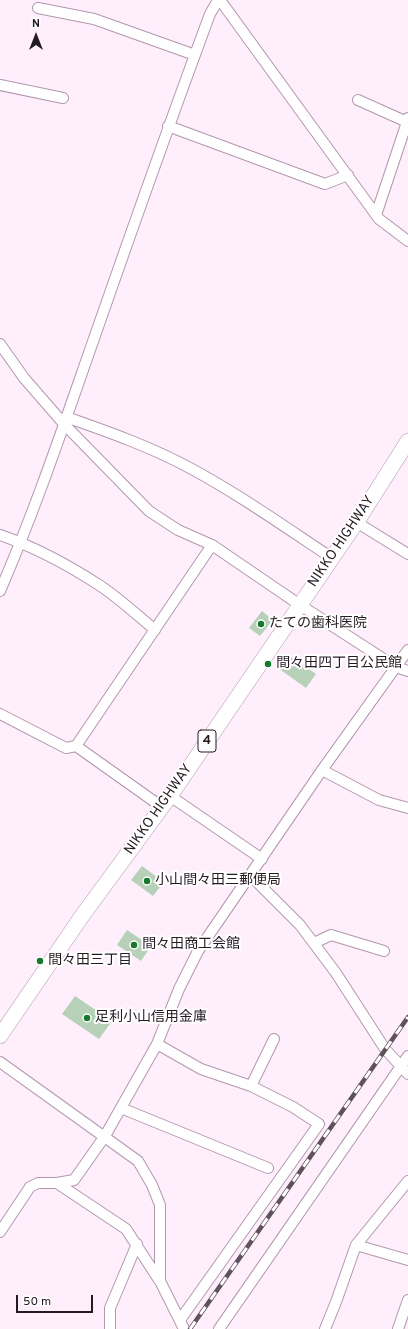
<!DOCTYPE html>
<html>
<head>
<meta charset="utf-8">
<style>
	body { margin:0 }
	#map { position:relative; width:408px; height:1329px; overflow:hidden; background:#ffeefc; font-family:Overpass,sans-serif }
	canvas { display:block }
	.north { position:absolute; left:16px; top:16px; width:40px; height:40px; -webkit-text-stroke:3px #fff; paint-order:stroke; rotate:0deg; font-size:11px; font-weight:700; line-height:16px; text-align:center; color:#241a22 }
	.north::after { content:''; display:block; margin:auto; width:14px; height:18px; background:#241a22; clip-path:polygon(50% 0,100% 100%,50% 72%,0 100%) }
	.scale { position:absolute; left:16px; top:1295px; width:77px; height:18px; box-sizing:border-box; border:2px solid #241a22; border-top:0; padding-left:5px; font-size:12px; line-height:14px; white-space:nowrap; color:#241a22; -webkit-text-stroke:3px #fff; paint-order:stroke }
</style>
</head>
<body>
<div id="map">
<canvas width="408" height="1329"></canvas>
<div class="north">N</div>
<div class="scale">50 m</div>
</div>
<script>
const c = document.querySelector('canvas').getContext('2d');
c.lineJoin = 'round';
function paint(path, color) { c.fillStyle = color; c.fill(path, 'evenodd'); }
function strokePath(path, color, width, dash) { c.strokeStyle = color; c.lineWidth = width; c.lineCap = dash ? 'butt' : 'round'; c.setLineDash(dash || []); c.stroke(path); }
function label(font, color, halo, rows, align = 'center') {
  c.font = font + ' Overpass,"Noto Sans JP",sans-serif'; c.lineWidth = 4; c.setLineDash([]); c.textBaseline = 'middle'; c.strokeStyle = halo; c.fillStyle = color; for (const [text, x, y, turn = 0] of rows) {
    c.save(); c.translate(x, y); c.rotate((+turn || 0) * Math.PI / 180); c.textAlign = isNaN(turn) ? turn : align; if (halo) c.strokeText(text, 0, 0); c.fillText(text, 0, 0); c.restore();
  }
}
const building = new Path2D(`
	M262,611L273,620L260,636L249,628Z
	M288,655L316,674L306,688L278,668Z
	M142,866L164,882L153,896L131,880Z
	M127,930L151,946L141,961L117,945Z
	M75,996L112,1021L99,1039L62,1014Z`);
const minor = new Path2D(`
	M220,0L379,219L408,241
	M38,8L94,19L195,55
	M0,85L63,98
	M358,100L407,122L408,118
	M168,126L325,184L348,175
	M376,215L407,122
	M0,344L24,378L64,424L149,511L178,530L212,545L300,605L396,667L408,671
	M66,417C109,432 151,447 190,468C240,495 285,527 332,558
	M356,522L408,554
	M0,535C35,547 68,565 99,585C119,598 137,615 155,630
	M0,591C37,506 66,418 97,330C134,224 171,119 210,14L218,0
	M0,714L66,748L76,746
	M322,770L379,800L408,808
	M170,796L262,859
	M162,807L76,746L212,545
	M250,875L300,925L336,973L385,1049L408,1074
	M314,943L331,935L384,951
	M157,1044L201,1069L251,1086L274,1039
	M0,1062L138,1161L152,1185L160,1205V1281L184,1329
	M121,1108L268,1168
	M408,1181L356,1245L408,1260
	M57,1183L126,1229L159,1280
	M0,1232L30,1187L38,1183H57L74,1180L105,1136L157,1044L179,989L198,951L322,770L408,650
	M180,1320L319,1124L293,1107L251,1086
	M110,1329V1308L137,1244
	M219,1329L408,1056
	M325,1329L336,1302L356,1245
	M398,1329L408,1300`);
const highway = new Path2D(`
	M0,1036L82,916L170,796L358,520L408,441`);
const rail = new Path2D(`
	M190,1329L408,1017`);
const markers = [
	[261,624,4,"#17792b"],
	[268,664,4,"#17792b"],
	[147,881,4,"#17792b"],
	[134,945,4,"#17792b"],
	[40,961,4,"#17792b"],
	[87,1018,4,"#17792b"]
];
const shields = [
	[207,741,18]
];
const shieldNames = [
	["4",207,741]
];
const streetNames = [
	["NIKKO HIGHWAY",342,542,-56],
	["NIKKO HIGHWAY",159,810,-55]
];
const poiNames = [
	["たての歯科医院",269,624],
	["間々田四丁目公民館",276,664],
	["小山間々田三郵便局",155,881],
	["間々田商工会館",142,945],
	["間々田三丁目",48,961],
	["足利小山信用金庫",95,1018]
];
paint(building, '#b7d0b8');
strokePath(minor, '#b298ae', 12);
strokePath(highway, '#b298ae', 16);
strokePath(minor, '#fff', 10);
strokePath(highway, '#fff', 15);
strokePath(rail, '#5e525c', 4.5);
strokePath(rail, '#fff', 3, [9]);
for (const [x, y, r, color] of markers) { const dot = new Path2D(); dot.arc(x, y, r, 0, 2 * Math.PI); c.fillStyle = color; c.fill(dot); strokePath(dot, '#fff', 1.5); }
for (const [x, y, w] of shields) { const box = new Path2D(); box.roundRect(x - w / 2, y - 11, w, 22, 3); c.fillStyle = '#fff'; c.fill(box); strokePath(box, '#241a22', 1); }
label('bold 13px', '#241a22', null, shieldNames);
label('14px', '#241a22', '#fff', streetNames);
label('14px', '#241a22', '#fff', poiNames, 'left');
</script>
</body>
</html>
